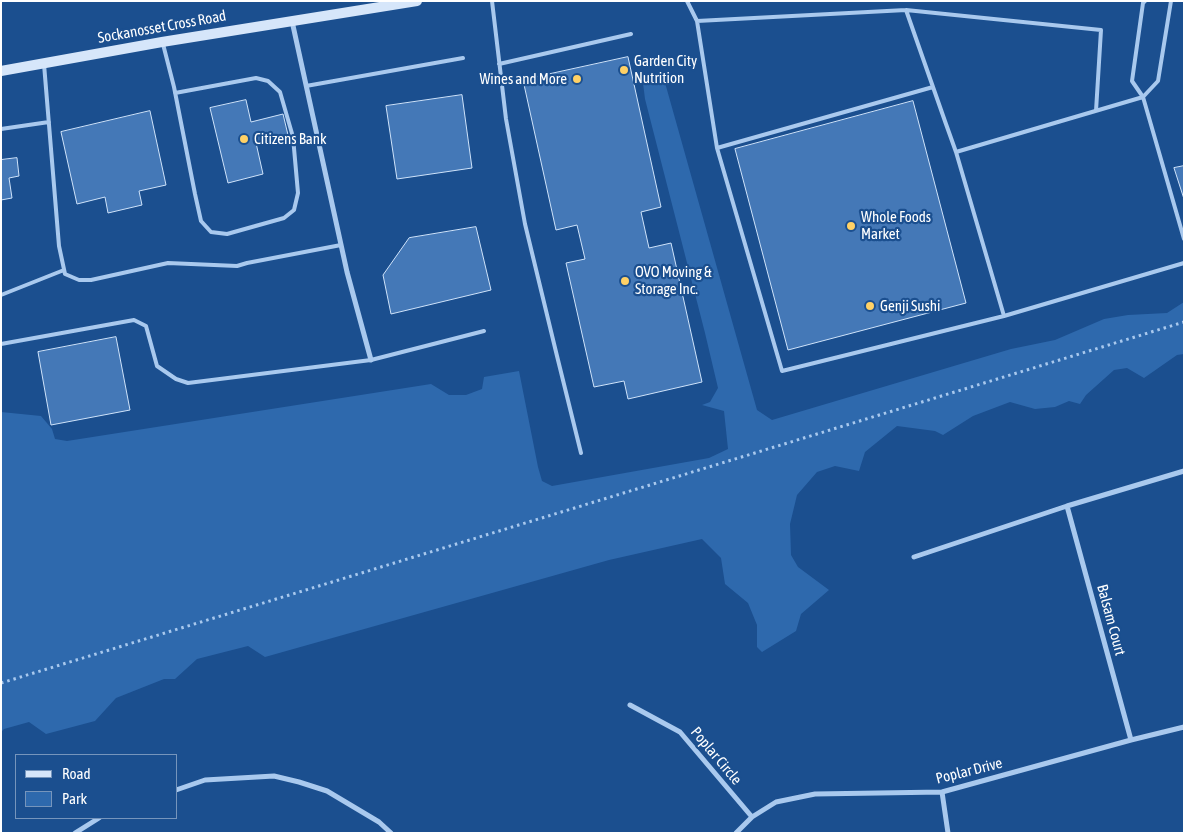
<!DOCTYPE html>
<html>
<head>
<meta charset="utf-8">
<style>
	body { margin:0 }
	#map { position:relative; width:1185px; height:834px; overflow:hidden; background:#1b4f8f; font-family:"Asap Condensed",sans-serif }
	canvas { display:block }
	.frame { position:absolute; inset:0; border:2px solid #fff; pointer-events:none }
	.legend { position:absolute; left:15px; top:754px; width:162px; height:65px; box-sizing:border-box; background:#1b4f8f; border:1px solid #7695bc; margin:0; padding:6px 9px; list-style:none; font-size:15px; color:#fff }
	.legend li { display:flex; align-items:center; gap:10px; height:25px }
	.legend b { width:25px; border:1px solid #7695bc }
</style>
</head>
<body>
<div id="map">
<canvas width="1185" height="834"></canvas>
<div class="frame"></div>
<ul class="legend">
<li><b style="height:6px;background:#d6e6fa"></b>Road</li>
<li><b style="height:14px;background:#2e69ad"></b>Park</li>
</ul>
</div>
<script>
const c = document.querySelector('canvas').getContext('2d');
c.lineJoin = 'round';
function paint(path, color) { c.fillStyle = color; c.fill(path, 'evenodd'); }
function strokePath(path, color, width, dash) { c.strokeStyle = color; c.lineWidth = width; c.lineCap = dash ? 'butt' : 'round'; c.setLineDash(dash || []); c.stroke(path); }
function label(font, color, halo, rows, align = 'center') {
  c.font = font + ' "Asap Condensed",sans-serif'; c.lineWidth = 4.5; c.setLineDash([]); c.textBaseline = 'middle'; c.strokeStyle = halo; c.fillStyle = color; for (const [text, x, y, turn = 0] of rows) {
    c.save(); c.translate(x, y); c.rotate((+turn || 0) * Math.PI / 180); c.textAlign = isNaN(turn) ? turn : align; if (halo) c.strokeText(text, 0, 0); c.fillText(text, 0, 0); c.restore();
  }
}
const green = new Path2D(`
	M662,72L757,410L772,420L1011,349L1055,340L1104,319L1128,315L1167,313L1184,302V354L1177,355L1144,378L1127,368L1114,370L1086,395L1080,404L1069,401L1055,407L1035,409L1010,402L973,416L943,435L935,431L897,426L865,452L859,471L835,466L817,472L797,495L790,524L791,555L798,567L829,590L801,614L796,631L762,652L757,647V625L748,603L725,584L721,558L702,539L609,560L265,657L248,646L197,659L175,679H164L116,698L95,721L46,734L29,722L4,729L1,732V412L41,416L52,429L55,439L67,441L431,384L449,395H466L482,389L484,377L519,371L538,467L542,481L552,486L709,458L728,449L724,411L702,405L710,402L718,388L705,333L645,99L643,83Z`);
const building = new Path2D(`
	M628,57L661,207L641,212L649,248L671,243L702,382L628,399L624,381L594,387L566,263L585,259L577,225L556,230L523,80Z
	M462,95L472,168L397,179L386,106Z
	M246,100L251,122L283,114L288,135L256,143L263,174L228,183L210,108Z
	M913,101L966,303L788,350L735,149Z
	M150,111L166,185L139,191L142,205L108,213L105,197L77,204L61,132Z
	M17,158L19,176L9,178L12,198L1,200V160Z
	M1184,166V199L1174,168Z
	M476,227L491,290L391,314L383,275L409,238Z
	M116,337L130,410L51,425L38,352Z`);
const path = new Path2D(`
	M1,683L1184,322`);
const lane = new Path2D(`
	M492,1L506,119L525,224L557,356L581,453
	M687,1L697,21
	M1145,1L1143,3L1132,81L1143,97L1184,239
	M906,10L1101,30L1096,111
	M163,44L174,87L195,194L201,221L211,232L227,234L284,218L294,210L298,193L293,137L280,92L268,81L256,78L175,93
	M44,64L59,246L65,274L79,280H91L168,263L237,266L247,263L341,245
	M499,64L631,34
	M306,86L463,58
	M933,87L717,148L697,21L906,10C923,58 939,105 956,152L1143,97L1158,81L1171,1
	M1,129L49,122
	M717,148L782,371L1004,316
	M956,152L1004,316L1184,263
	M1,295L64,270
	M1,344L134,320L146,326L157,366L176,379L188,383L371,360L484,331`);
const street = new Path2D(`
	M292,21L347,272L371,360
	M1067,506L1131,740
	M914,557L1067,506L1184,471
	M630,705L680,732L752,817
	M176,790L205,780L274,776L299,782L327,791L379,822L391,833
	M942,792L948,833
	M75,833L99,818
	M736,833L752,817L776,802L815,794L942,792L1131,740L1184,727`);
const secondary = new Path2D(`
	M1,71L162,42L417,1`);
const markers = [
	[624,70,5,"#ffd166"],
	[577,79,5,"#ffd166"],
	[244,139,5,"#ffd166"],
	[851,226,5,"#ffd166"],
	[625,281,5,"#ffd166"],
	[870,306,5,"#ffd166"]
];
const streetNames = [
	["Sockanosset Cross Road",162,27,-10],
	["Balsam Court",1111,620,75],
	["Poplar Circle",716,756,50],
	["Poplar Drive",969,771,-14]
];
const poiNames = [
	["Garden City",634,61],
	["Nutrition",634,78],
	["Wines and More",567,79,"right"],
	["Citizens Bank",254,139],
	["Whole Foods",861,217],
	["Market",861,234],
	["OVO Moving &",635,272],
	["Storage Inc.",635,289],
	["Genji Sushi",880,306]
];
paint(green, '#2e69ad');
paint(building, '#4478b7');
strokePath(building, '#cfe3fa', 1);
strokePath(path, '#a9c9ee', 3, [2.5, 4]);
strokePath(lane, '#a9c9ee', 4);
strokePath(street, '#a9c9ee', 5);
strokePath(secondary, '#d6e6fa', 10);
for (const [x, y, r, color] of markers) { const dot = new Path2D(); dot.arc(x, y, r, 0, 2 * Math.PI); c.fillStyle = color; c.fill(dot); strokePath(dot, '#1b4f8f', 2); }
label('15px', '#fff', '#1b4f8f', streetNames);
label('15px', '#fff', '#1b4f8f', poiNames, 'left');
</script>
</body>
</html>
